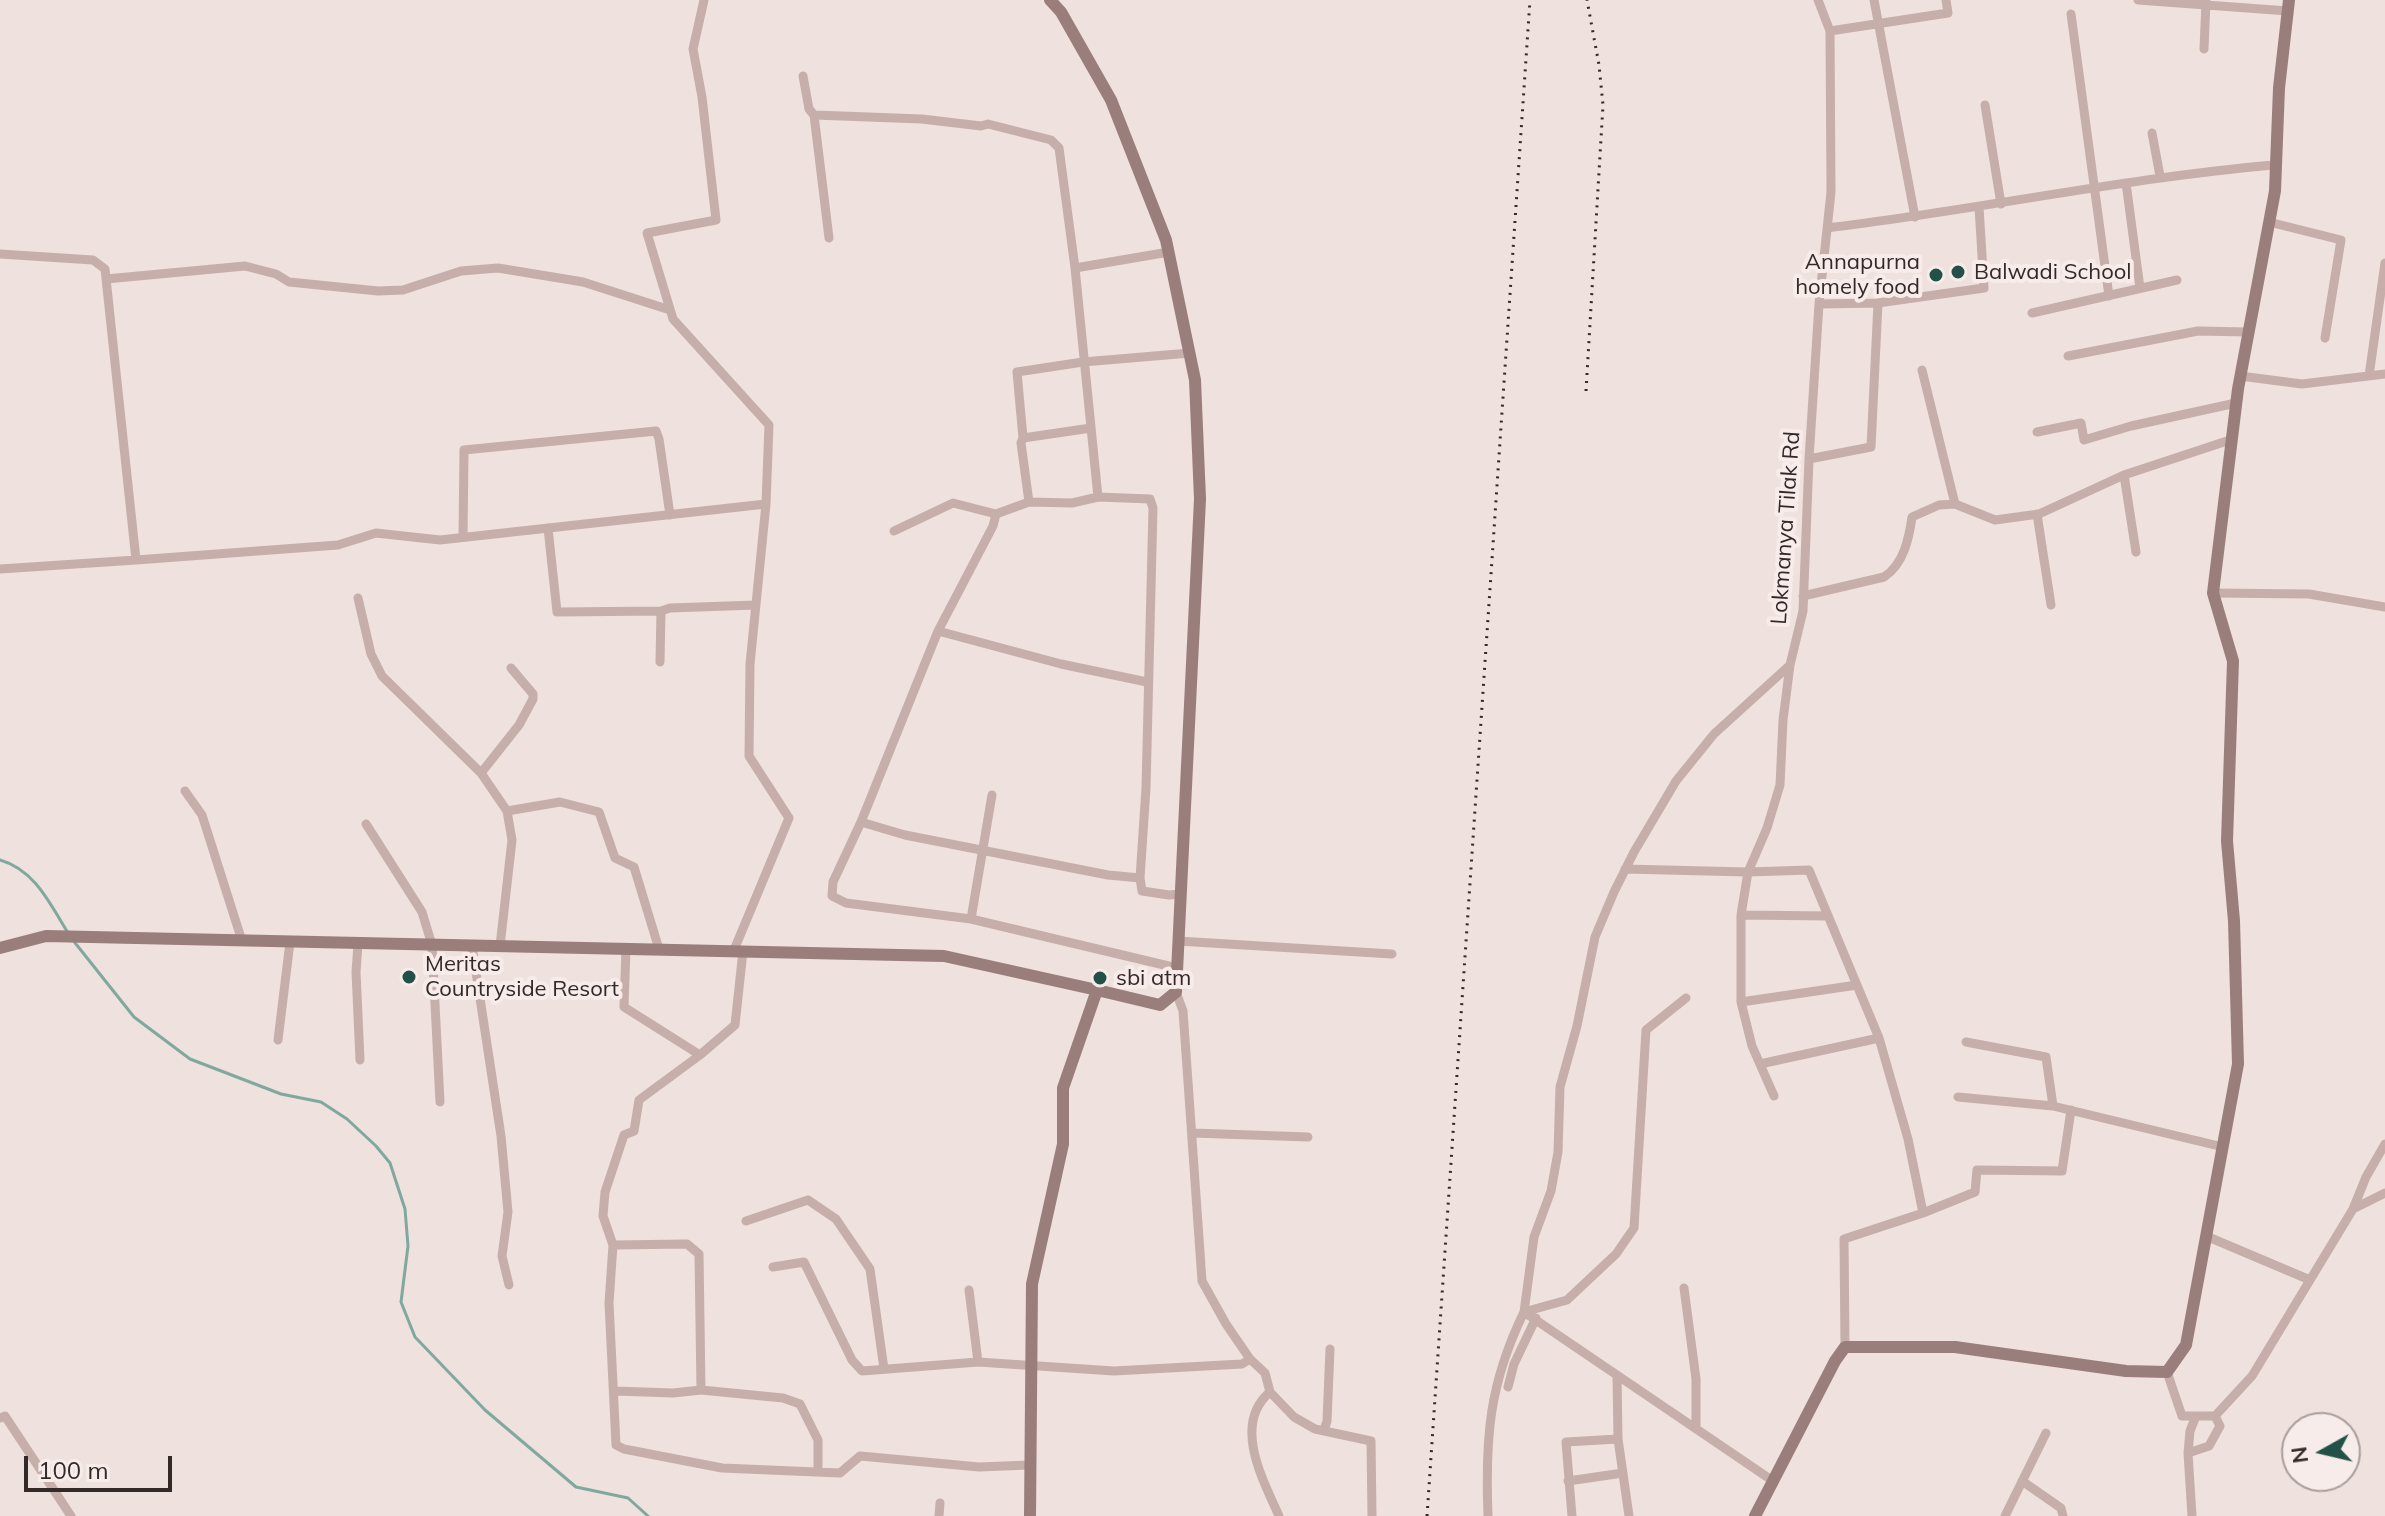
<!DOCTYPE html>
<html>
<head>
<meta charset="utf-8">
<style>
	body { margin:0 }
	#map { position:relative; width:2385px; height:1516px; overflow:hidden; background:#efe1dd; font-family:Mulish,sans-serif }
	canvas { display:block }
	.north { position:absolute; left:2281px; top:1412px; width:80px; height:80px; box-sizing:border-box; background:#f7ece9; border:2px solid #a99e9c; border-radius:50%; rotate:262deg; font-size:22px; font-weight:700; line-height:32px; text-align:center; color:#342929 }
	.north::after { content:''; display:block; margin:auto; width:28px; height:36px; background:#235147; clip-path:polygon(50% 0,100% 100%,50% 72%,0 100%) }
	.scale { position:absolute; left:24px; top:1456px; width:148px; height:36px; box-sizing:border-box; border:4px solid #342929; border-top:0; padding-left:10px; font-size:24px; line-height:28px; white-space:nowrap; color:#342929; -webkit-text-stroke:6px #f7ece9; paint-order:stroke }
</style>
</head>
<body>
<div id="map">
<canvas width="2385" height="1516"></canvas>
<div class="north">N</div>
<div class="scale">100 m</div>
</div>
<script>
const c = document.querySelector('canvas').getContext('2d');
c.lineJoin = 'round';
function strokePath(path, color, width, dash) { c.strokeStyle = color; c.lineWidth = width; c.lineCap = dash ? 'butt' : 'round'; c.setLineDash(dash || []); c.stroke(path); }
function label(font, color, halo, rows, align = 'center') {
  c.font = font + ' Mulish,sans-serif'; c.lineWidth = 8; c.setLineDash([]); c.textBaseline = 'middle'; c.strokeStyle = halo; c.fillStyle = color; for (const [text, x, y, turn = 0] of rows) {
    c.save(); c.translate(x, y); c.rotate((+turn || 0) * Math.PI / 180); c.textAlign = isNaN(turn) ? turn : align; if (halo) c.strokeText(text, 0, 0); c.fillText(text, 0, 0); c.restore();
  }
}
const stream = new Path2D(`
	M0,860C35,870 50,904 68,933
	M72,939L134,1017L190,1059L281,1094L321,1102L347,1119L376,1146L390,1163L405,1209L408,1246L401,1302L415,1337L485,1410L576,1487L628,1498L648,1516`);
const street = new Path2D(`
	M704,0L693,49L702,97L716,220L647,233L673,319L769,425L766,504L750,664L749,756L789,818L734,950
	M1874,0L1915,217
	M2138,0L2288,11
	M2071,14L2109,296
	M1830,31L1948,13L1946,0
	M2204,49L2206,1
	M803,76L809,109L814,115L829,238
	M1985,105L2001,204
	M814,115L922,119L981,126L988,124L1051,140L1059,148L1075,268L1098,497
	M2152,133L2160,176
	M2126,183L2140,288
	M2269,222L2341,240L2325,338
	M1827,228C1977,210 2124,178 2274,165
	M0,254L93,260L105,269L136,560L338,545L376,533L440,540L766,504
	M1075,268L1169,252
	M106,279L245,266L276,274L289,282L378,291L403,290L461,271L498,268L583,282L670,310
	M1819,304L1878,303L1984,288L1979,207
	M2032,313L2177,280
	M2068,356L2198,331L2248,332
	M1922,370L1955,504
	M2240,376L2302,384L2385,374
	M2369,376L2385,263
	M2037,432L2081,423L2084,440L2131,426L2236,403
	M1023,438L1091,428
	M1809,459L1871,447L1878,303
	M2124,475L2136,552
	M1029,502L1021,443L1023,438L1017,372L1083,362L1190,353
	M996,514L993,526L938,631L861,822L833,882L832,896L846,903L971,919L1177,968
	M2037,514L2051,605
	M548,528L557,612L661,611L670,608L756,605
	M894,531L953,503L996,514L1029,502L1072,503L1098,497L1150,499L1153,508L1146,788L1140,878L1142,891L1169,895L1180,894
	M463,537L464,450L656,431L659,439L670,515
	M0,569L136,560
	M2213,593L2309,594L2385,607
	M1803,596L1884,577C1904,564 1909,538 1912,517L1939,505L1955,504L1995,520L2039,514L2124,475L2230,440
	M358,598L371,654L382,676L481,773L507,811L512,840L500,946
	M938,631L1061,664L1147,682
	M660,662L661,611
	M481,773L519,725L533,699V694L511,668
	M185,791L202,815L242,941
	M507,811L560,802L599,812L615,858L634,867L659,949
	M861,822L905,835L1108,875L1140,878
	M366,824L422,912L432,945L440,1102
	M1625,869L1748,872L1809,870L1879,1038L1908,1139L1923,1213
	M1741,915L1828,916
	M971,919L992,795
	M1178,941L1392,954
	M358,944L356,972L360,1060
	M472,946L501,1136L508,1212L502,1256L509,1285
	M626,948L624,1007L700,1055
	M743,951L735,1025L700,1055L639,1100L634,1131L624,1135L605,1192L603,1216L613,1245L609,1303L616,1445L624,1449L722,1468L840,1473L860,1456L979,1467L1030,1465
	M1176,992L1183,1011L1202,1281L1226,1324L1250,1359L1265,1373L1270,1392L1294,1417L1315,1429L1371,1441L1372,1516
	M1741,1002L1857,985
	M278,1040L290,942
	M1966,1042L2046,1057L2053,1106
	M1760,1064L1879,1038
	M1774,1096L1752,1046L1741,1002V915L1748,872L1767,828L1780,785L1783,720L1790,665L1803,611L1809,459L1819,304L1831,192L1830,31L1818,0
	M1958,1097L2053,1106L2223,1147
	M1193,1133L1308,1137
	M2353,1209L2385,1193
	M746,1221L808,1200L836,1219L870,1269L884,1369
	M2206,1236L2310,1280
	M613,1245L687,1244L699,1254L701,1390
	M773,1267L804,1262L852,1360L862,1371L978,1362L1114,1371L1242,1364L1250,1359
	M1684,1288L1696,1379V1429
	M969,1290L978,1362
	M1845,1347L1844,1239L1923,1213L1975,1192L1977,1170L2062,1171L2071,1110
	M2167,1372L2182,1416H2215L2252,1376L2353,1209L2366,1177L2385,1144
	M1617,1376L1618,1439
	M1508,1387L1514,1364L1536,1318
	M615,1391L673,1393L701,1390L783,1398L800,1404L818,1440V1470
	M1270,1392C1232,1424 1263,1480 1279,1516
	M0,1418L5,1416L71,1516
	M1324,1430L1327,1421L1330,1349
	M2188,1453L2190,1431L2196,1416
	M1568,1481L1623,1473
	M1773,1481L1524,1312L1534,1237L1551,1191L1558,1152L1560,1087L1577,1026L1595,937L1614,892L1634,852L1676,781L1714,734L1790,665
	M2022,1481L2061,1508L2063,1516
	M939,1516L940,1503
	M1488,1516C1485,1438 1489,1384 1524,1312L1567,1300L1616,1254L1634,1228L1646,1030L1686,998
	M1572,1516L1566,1442L1618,1439L1629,1516
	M2005,1516L2046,1433
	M2192,1516L2188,1453L2209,1446L2220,1426L2215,1416`);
const secondary = new Path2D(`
	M1050,0L1061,12L1111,100L1166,240L1195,380L1200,499L1176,992L1160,1005L1097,990
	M0,948L46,936L944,956L1097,990L1063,1088V1144L1032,1284L1030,1516
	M1755,1516L1835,1361L1845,1347H1955L2126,1371L2167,1372L2186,1345L2238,1064L2234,921L2227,841L2233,661L2213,593L2238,389L2275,191L2279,88L2289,0`);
const rail = new Path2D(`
	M1586,391L1603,105L1599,65L1587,0
	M1427,1516L1530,0`);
const markers = [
	[1958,272,8,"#235147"],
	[1936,275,8,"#235147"],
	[409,977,8,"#235147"],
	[1100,978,8,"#235147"]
];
const poiNames = [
	["Annapurna",1920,262,"right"],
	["homely food",1920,287,"right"],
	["Balwadi School",1974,272],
	["Meritas",425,964],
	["Countryside Resort",425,989],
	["sbi atm",1116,978]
];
const streetNames = [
	["Lokmanya Tilak Rd",1786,528,-86]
];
strokePath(stream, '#7fa99e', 3);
strokePath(street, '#c6aeaa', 9);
strokePath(secondary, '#997e7c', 12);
strokePath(rail, '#342929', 3, [2, 6]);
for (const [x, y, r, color] of markers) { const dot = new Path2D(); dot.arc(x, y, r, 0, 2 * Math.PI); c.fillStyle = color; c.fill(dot); strokePath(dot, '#f7ece9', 3); }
label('22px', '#342929', '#f7ece9', poiNames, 'left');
label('22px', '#342929', '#f7ece9', streetNames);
</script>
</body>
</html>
